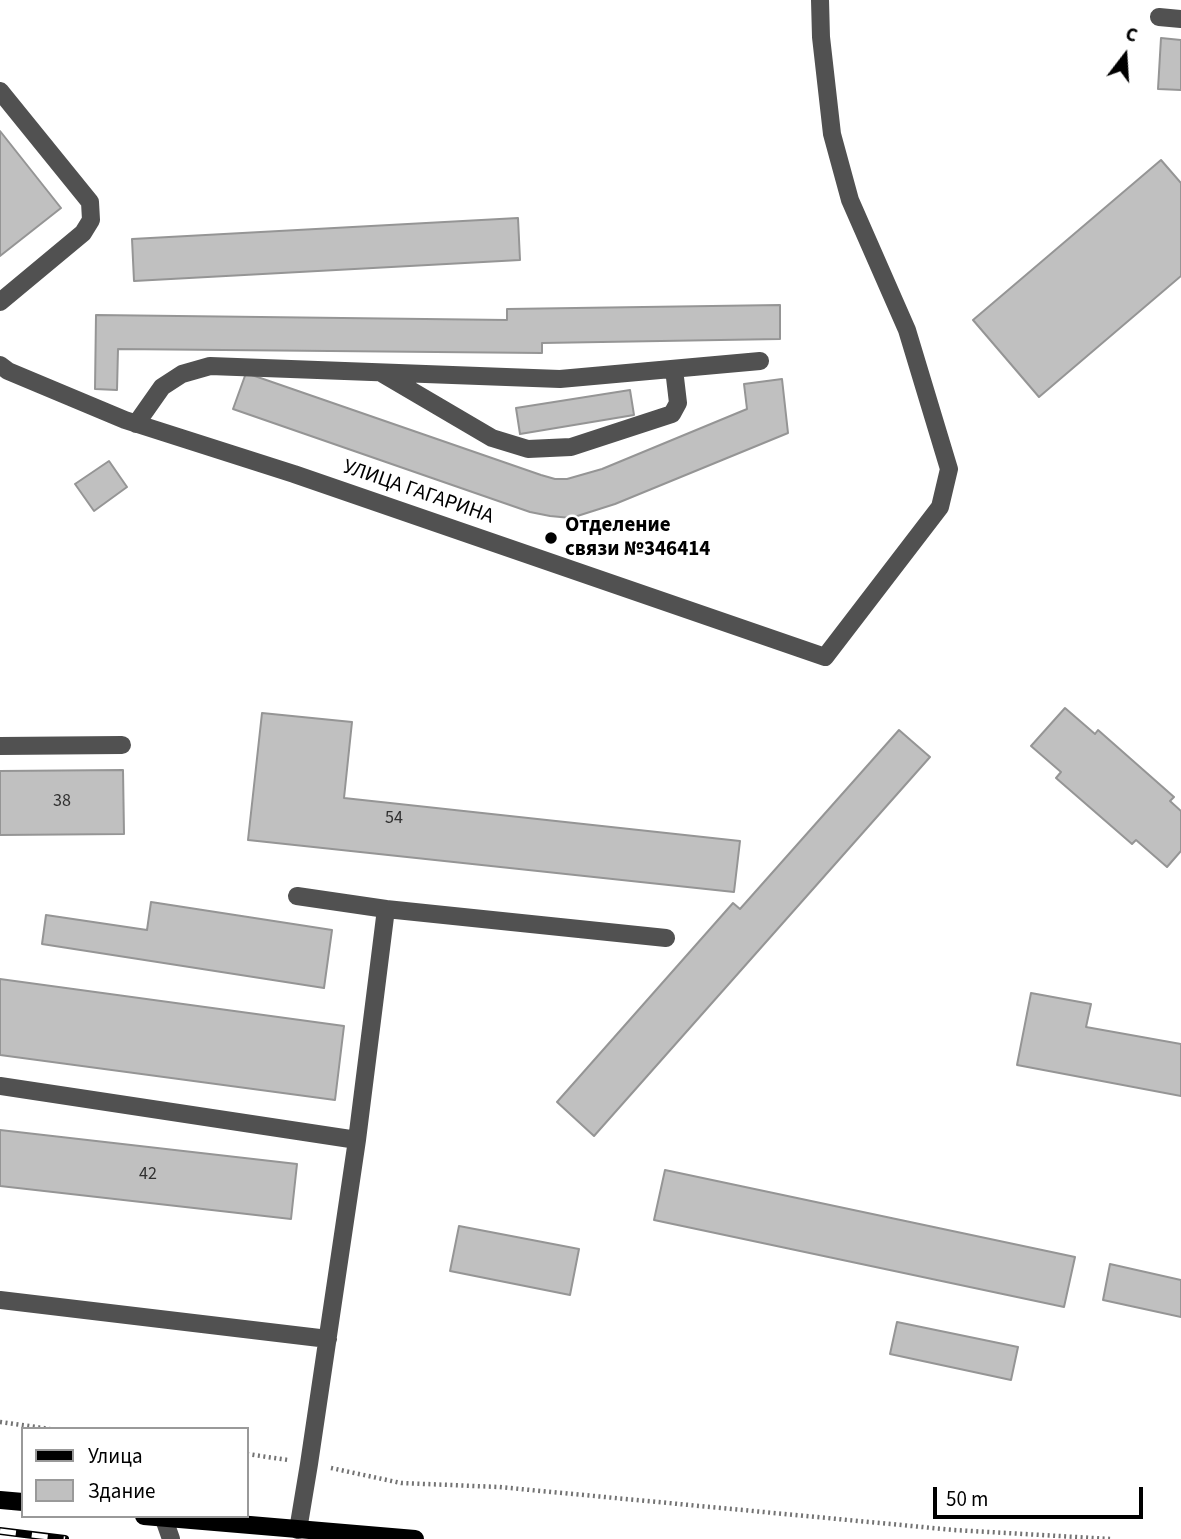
<!DOCTYPE html>
<html>
<head>
<meta charset="utf-8">
<style>
	body { margin:0 }
	#map { position:relative; width:1181px; height:1539px; overflow:hidden; background:#fff; font-family:"Source Sans 3",sans-serif }
	canvas { display:block }
	.legend { position:absolute; left:21px; top:1427px; width:228px; height:91px; box-sizing:border-box; background:#fff; border:2px solid #999; margin:0; padding:9px 12px; list-style:none; font-size:21px; color:#000 }
	.legend li { display:flex; align-items:center; gap:14px; height:35px }
	.legend b { width:35px; border:2px solid #999 }
	.north { position:absolute; left:1090px; top:21px; width:70px; height:70px; -webkit-text-stroke:5px #fff; paint-order:stroke; rotate:17deg; font-size:19px; font-weight:700; line-height:28px; text-align:center; color:#000 }
	.north::after { content:''; display:block; margin:auto; width:24px; height:32px; background:#000; clip-path:polygon(50% 0,100% 100%,50% 72%,0 100%) }
	.scale { position:absolute; left:933px; top:1487px; width:210px; height:32px; box-sizing:border-box; border:4px solid #000; border-top:0; padding-left:9px; font-size:21px; line-height:24px; white-space:nowrap; color:#000; -webkit-text-stroke:5px #fff; paint-order:stroke }
</style>
</head>
<body>
<div id="map">
<canvas width="1181" height="1539"></canvas>
<ul class="legend">
<li><b style="height:9px;background:#000"></b>Улица</li>
<li><b style="height:19px;background:#c0c0c0"></b>Здание</li>
</ul>
<div class="north">С</div>
<div class="scale">50 m</div>
</div>
<script>
const c = document.querySelector('canvas').getContext('2d');
c.lineJoin = 'round';
function paint(path, color) { c.fillStyle = color; c.fill(path, 'evenodd'); }
function strokePath(path, color, width, dash) { c.strokeStyle = color; c.lineWidth = width; c.lineCap = dash ? 'butt' : 'round'; c.setLineDash(dash || []); c.stroke(path); }
function label(font, color, halo, rows, align = 'center') {
  c.font = font + ' "Source Sans 3",sans-serif'; c.lineWidth = 5; c.setLineDash([]); c.textBaseline = 'middle'; c.strokeStyle = halo; c.fillStyle = color; for (const [text, x, y, turn = 0] of rows) {
    c.save(); c.translate(x, y); c.rotate((+turn || 0) * Math.PI / 180); c.textAlign = isNaN(turn) ? turn : align; if (halo) c.strokeText(text, 0, 0); c.fillText(text, 0, 0); c.restore();
  }
}
const building = new Path2D(`
	M1161,38L1181,40V90L1158,89Z
	M0,131L61,208L0,256Z
	M1161,160L1181,183V276L1039,397L973,320Z
	M518,218L520,260L134,281L132,239Z
	M780,305V339L542,343V353L118,349L117,390L95,389L96,315L507,320V309Z
	M246,373L541,475L555,479H567L602,469L747,409L744,384L782,379L788,433L615,504L571,518L550,516L530,512L233,409Z
	M630,390L634,415L520,434L516,408Z
	M109,461L127,487L94,511L75,484Z
	M1065,708L1095,734L1098,730L1174,797L1170,801L1181,811V851L1167,867L1136,840L1132,844L1056,778L1061,772L1031,746Z
	M262,713L352,722L344,798L740,841L734,892L248,840Z
	M899,730L930,757L594,1136L557,1102L733,903L740,909Z
	M123,770L124,834L0,835V771Z
	M151,902L332,930L324,988L42,944L46,915L147,930Z
	M0,979L344,1026L335,1100L0,1055Z
	M1031,993L1091,1004L1086,1027L1181,1044V1096L1017,1065Z
	M0,1130L297,1164L291,1219L0,1186Z
	M665,1170L1075,1257L1064,1307L654,1220Z
	M459,1226L579,1249L570,1295L450,1271Z
	M1110,1264L1181,1280V1317L1103,1300Z
	M897,1322L1018,1347L1011,1380L890,1354Z`);
const path = new Path2D(`
	M0,1422L50,1429
	M247,1454L288,1460
	M331,1468L401,1483L499,1487L954,1530L1111,1539`);
const minor = new Path2D(`
	M1159,17L1181,19
	M0,91L90,202L91,220L83,233L0,302
	M0,365L8,371L125,420L294,474L825,657L940,507L949,469L907,330L850,200L832,134L821,37L820,0
	M383,374L492,438L528,449L571,447L672,414L678,403L674,369
	M136,424L162,387L182,374L210,366L560,379L760,361
	M0,746L122,745
	M297,896L386,909
	M0,1086L357,1140
	M0,1300L328,1339
	M164,1519L171,1539
	M298,1530L309,1464L357,1140L386,909L666,938`);
const major = new Path2D(`
	M0,1500L23,1502
	M144,1516L415,1539`);
const rail = new Path2D(`
	M0,1531L65,1539`);
const markers = [
	[551,538,7,"#000"]
];
const numberNames = [
	["38",62,802],
	["54",394,819],
	["42",148,1175]
];
const streetNames = [
	["УЛИЦА ГАГАРИНА",418,493,19]
];
const poiNames = [
	["Отделение",565,526],
	["связи №346414",565,550]
];
paint(building, '#c0c0c0');
strokePath(building, '#959595', 2);
strokePath(path, '#737373', 4.5, [2, 3.5]);
strokePath(minor, '#515151', 18);
strokePath(major, '#000', 18);
strokePath(rail, '#000', 8);
strokePath(rail, '#fff', 5, [16]);
for (const [x, y, r, color] of markers) { const dot = new Path2D(); dot.arc(x, y, r, 0, 2 * Math.PI); c.fillStyle = color; c.fill(dot); strokePath(dot, '#fff', 2.5); }
label('18px', '#303030', null, numberNames);
label('21px', '#000', '#fff', streetNames);
label('bold 21px', '#000', '#fff', poiNames, 'left');
</script>
</body>
</html>
